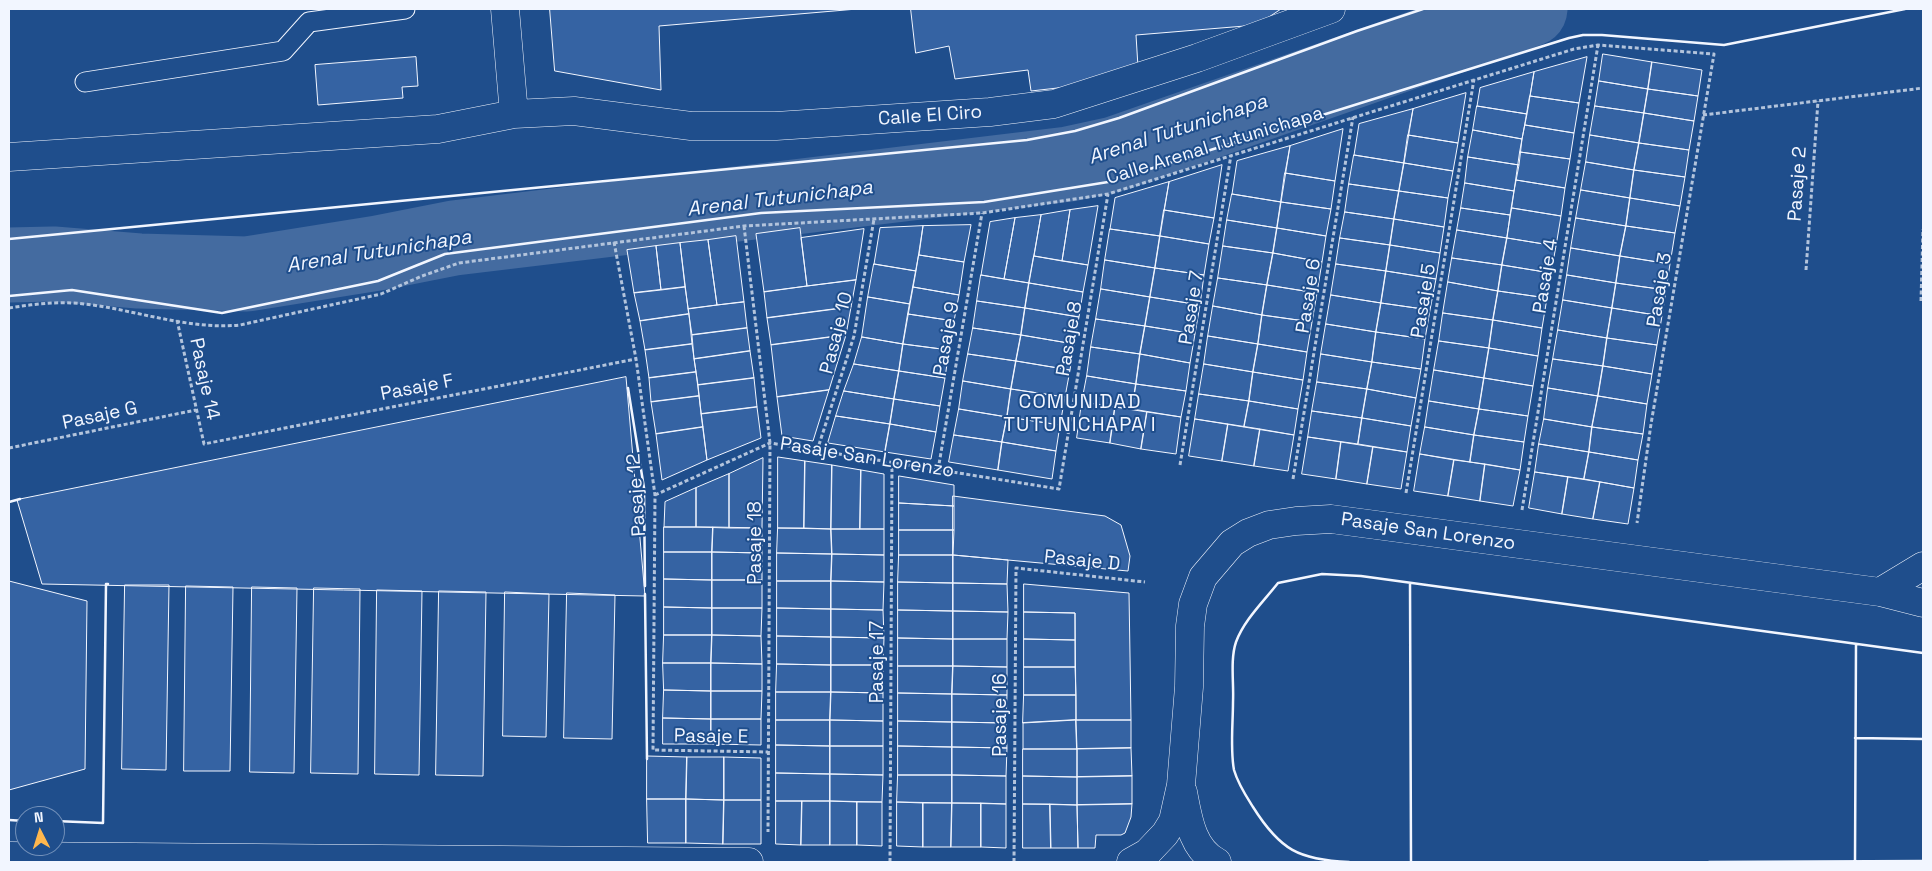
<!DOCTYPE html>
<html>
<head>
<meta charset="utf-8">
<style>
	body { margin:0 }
	#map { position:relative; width:1932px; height:871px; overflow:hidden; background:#1f4e8c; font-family:"Space Grotesk",sans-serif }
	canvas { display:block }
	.frame { position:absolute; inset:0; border:10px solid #f2f6ff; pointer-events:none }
	.north { position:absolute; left:15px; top:806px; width:50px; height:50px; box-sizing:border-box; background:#1f4e8c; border:1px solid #7391ba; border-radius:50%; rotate:355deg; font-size:14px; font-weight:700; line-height:20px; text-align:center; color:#f2f6ff }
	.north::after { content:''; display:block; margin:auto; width:18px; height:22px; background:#ffb74d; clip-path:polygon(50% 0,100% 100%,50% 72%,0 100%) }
</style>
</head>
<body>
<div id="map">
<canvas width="1932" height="871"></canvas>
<div class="frame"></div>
<div class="north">N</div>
</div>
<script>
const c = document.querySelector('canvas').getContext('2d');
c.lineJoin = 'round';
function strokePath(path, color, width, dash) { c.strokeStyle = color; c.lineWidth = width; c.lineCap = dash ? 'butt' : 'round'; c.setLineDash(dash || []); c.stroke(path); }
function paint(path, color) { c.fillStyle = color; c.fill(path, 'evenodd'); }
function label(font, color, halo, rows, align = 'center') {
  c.font = font + ' "Space Grotesk",sans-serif'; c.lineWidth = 4; c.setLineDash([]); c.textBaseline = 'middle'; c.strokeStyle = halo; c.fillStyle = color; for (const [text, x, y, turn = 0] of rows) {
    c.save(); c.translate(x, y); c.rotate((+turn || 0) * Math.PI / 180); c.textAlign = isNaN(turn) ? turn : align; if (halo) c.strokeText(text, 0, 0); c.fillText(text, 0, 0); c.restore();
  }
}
const river = new Path2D(`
	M9,265L53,264L139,271L247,274L378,253L454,238L1069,164L1115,154L1530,9`);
const building = new Path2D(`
	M550,9H857L659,26L661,90L555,71Z
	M911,9H1281L1257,25L1136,35L1138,67L1084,85L1031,91L1028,70L955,79L949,46L916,53Z
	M1603,54L1652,62L1648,89L1599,81Z
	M416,57L418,86L402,87L403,98L318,105L315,65Z
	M1587,57L1579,103L1530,96L1534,72Z
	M1652,62L1702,70L1698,96L1648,89Z
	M1534,72L1527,114L1477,106L1480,88Z
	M1599,81L1648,89L1644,113L1595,106Z
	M1648,89L1698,96L1694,121L1644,113Z
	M1466,93L1458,143L1408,135L1413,109Z
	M1530,96L1579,103L1574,133L1525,125Z
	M1477,106L1527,114L1522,139L1473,130Z
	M1595,106L1644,113L1639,143L1590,135Z
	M1413,109L1404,163L1354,155L1359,124Z
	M1644,113L1694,121L1689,150L1639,143Z
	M1525,125L1574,133L1570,159L1520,152Z
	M1343,129L1335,181L1285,173L1290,146Z
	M1473,130L1522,139L1519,165L1468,157Z
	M1408,135L1458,143L1453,171L1404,163Z
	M1590,135L1639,143L1634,170L1586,162Z
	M1639,143L1689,150L1685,177L1634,170Z
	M1290,146L1281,202L1232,194L1237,161Z
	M1520,152L1570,159L1565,188L1516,180Z
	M1354,155L1404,163L1399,191L1349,184Z
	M1468,157L1519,165L1514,191L1465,183Z
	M1586,162L1634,170L1630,198L1581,190Z
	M1404,163L1453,171L1448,198L1399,191Z
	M1222,165L1214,218L1164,210L1169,182Z
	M1634,170L1685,177L1680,206L1630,198Z
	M1285,173L1335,181L1331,209L1281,202Z
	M1516,180L1565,188L1561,216L1512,208Z
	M1169,182L1160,236L1110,229L1115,198Z
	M1465,183L1514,191L1510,215L1461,208Z
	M1349,184L1399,191L1394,219L1345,212Z
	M1581,190L1630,198L1626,226L1576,218Z
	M1399,191L1448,198L1444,227L1394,219Z
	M1232,194L1281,202L1277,228L1227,220Z
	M1630,198L1680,206L1675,233L1626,226Z
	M1281,202L1331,209L1326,236L1277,228Z
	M1098,206L1088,265L1062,261L1070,210Z
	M1461,208L1510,215L1507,238L1457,230Z
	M1512,208L1561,216L1556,246L1507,238Z
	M1070,210L1062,261L1034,256L1041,215Z
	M1164,210L1214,218L1209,244L1160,236Z
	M1345,212L1394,219L1390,245L1340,238Z
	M1041,215L1029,283L1004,279L1015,218Z
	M1015,218L1004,279L981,275L990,222Z
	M1576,218L1626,226L1620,256L1571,248Z
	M1394,219L1444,227L1440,253L1390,245Z
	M1227,220L1277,228L1273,253L1223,246Z
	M971,225L964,262L919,255L923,226Z
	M923,226L916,271L874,264L880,228Z
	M1626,226L1675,233L1670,264L1620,256Z
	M800,228L807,286L764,292L756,234Z
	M1277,228L1326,236L1322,262L1273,253Z
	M864,229L856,280L807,286L801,238Z
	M1110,229L1160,236L1155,268L1105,260Z
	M1457,230L1507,238L1502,265L1452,258Z
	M736,236L744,302L717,305L708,240Z
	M1160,236L1209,244L1204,275L1155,268Z
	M1340,238L1390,245L1386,271L1336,264Z
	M1507,238L1556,246L1551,273L1502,265Z
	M708,240L717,305L688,309L680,243Z
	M680,243L685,287L661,290L656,246Z
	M1390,245L1440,253L1436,279L1386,271Z
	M656,246L661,290L634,293L627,250Z
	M1223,246L1273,253L1267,285L1218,278Z
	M1571,248L1620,256L1616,283L1567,275Z
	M1273,253L1322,262L1317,293L1267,285Z
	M919,255L964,262L959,295L913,287Z
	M1034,256L1088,265L1083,292L1029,283Z
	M1620,256L1670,264L1666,290L1616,283Z
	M1452,258L1502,265L1498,291L1448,282Z
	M1105,260L1155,268L1150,297L1101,289Z
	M874,264L916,271L910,304L868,297Z
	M1336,264L1386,271L1381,303L1331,295Z
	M1502,265L1551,273L1547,298L1498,291Z
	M1155,268L1204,275L1200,305L1150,297Z
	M1386,271L1436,279L1430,310L1381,303Z
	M981,275L1029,283L1025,308L977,301Z
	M1567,275L1616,283L1612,308L1563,300Z
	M1218,278L1267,285L1262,315L1213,306Z
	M856,280L851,307L767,318L764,292Z
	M1448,282L1498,291L1493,320L1443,313Z
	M1029,283L1083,292L1079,317L1025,308Z
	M1616,283L1666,290L1662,316L1612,308Z
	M1267,285L1317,293L1312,322L1262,315Z
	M685,287L689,314L640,321L634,293Z
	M913,287L959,295L954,321L908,314Z
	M1101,289L1150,297L1145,326L1096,319Z
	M1498,291L1547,298L1542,328L1493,320Z
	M1331,295L1381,303L1376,332L1326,324Z
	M868,297L910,304L903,344L862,337Z
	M1150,297L1200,305L1195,334L1145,326Z
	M1563,300L1612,308L1607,338L1558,330Z
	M977,301L1025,308L1021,335L973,328Z
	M744,302L747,328L692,335L688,309Z
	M1381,303L1430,310L1425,339L1376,332Z
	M1213,306L1262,315L1258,344L1208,336Z
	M851,307L846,335L771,345L767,318Z
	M1025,308L1079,317L1074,344L1021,335Z
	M1612,308L1662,316L1657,345L1607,338Z
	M1443,313L1493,320L1489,348L1439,341Z
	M689,314L692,344L645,350L640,321Z
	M908,314L954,321L949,350L903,344Z
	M1262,315L1312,322L1307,352L1258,344Z
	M1096,319L1145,326L1140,354L1091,347Z
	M1493,320L1542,328L1538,356L1489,348Z
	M1326,324L1376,332L1372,362L1321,354Z
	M1145,326L1195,334L1190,363L1140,354Z
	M747,328L750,351L694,359L692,335Z
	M973,328L1021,335L1016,361L968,354Z
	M1558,330L1607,338L1603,366L1553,359Z
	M1376,332L1425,339L1421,369L1372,362Z
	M846,335L829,390L777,397L771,345Z
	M1021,335L1074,344L1070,370L1016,361Z
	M1208,336L1258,344L1253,372L1204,364Z
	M862,337L903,344L899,371L854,364Z
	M1607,338L1657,345L1652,374L1603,366Z
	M1439,341L1489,348L1484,378L1434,370Z
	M692,344L696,372L649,378L645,350Z
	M903,344L949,350L945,378L899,371Z
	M1258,344L1307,352L1303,380L1253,372Z
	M1091,347L1140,354L1136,384L1087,376Z
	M1489,348L1538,356L1533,386L1484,378Z
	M750,351L754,378L698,385L694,359Z
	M968,354L1016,361L1011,389L963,381Z
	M1140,354L1190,363L1186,391L1136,384Z
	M1321,354L1372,362L1367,389L1317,382Z
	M1553,359L1603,366L1598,396L1548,388Z
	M1016,361L1070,370L1065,397L1011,389Z
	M1372,362L1421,369L1416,398L1367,389Z
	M854,364L899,371L894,399L844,391Z
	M1204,364L1253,372L1249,401L1199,394Z
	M1603,366L1652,374L1647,404L1598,396Z
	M1434,370L1484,378L1479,409L1429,401Z
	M899,371L945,378L940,406L894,399Z
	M696,372L699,396L651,402L649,378Z
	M1253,372L1303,380L1298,409L1249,401Z
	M1087,376L1136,384L1132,409L1082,402Z
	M626,377L645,596L42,584L17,500Z
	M754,378L757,407L701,414L698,385Z
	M1484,378L1533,386L1528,416L1479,409Z
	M963,381L1011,389L1007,417L959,409Z
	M1317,382L1367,389L1362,418L1312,411Z
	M1136,384L1186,391L1181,417L1132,409Z
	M1548,388L1598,396L1592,427L1544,419Z
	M1011,389L1065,397L1060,425L1007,417Z
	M1367,389L1416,398L1411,426L1362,418Z
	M829,390L813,441L782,436L777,397Z
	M844,391L894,399L890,424L836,416Z
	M1199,394L1249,401L1244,427L1195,419Z
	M699,396L703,427L656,434L651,402Z
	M1598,396L1647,404L1643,434L1592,427Z
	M894,399L940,406L936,432L890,424Z
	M1249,401L1298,409L1294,435L1244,427Z
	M1429,401L1479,409L1474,435L1425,427Z
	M1082,402L1115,407L1110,443L1077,438Z
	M757,407L761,438L707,460L701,414Z
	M1115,407L1147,412L1141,449L1110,443Z
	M959,409L1007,417L1002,442L954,435Z
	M1479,409L1528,416L1524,442L1474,435Z
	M1312,411L1362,418L1358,444L1308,437Z
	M1147,412L1181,417L1176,454L1141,449Z
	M836,416L890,424L885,452L828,443Z
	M1007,417L1060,425L1056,451L1002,442Z
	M1362,418L1411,426L1407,452L1358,444Z
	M1195,419L1228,424L1222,461L1189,456Z
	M1544,419L1592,427L1589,452L1539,444Z
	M890,424L936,432L931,459L885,452Z
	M1228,424L1260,429L1254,466L1222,461Z
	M703,427L707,460L662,480L656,434Z
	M1425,427L1474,435L1470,462L1420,454Z
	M1592,427L1643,434L1638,460L1589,452Z
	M1260,429L1294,435L1288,471L1254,466Z
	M954,435L1002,442L998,470L949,462Z
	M1474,435L1524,442L1520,470L1470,462Z
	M1308,437L1341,442L1336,479L1302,474Z
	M1002,442L1056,451L1052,479L998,470Z
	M1341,442L1373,447L1367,484L1336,479Z
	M1539,444L1589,452L1584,479L1535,472Z
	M1373,447L1407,452L1401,489L1367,484Z
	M1589,452L1638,460L1634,488L1584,479Z
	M1420,454L1454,460L1448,496L1414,491Z
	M778,457L805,461L804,528H778Z
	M763,458L762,528H729V474Z
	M1454,460L1485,464L1480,501L1448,496Z
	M805,461L832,465L831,529L804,528Z
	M1485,464L1520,470L1513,506L1480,501Z
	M832,465L861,470L860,529H831Z
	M861,470L884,474V529H860Z
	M1535,472L1568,477L1562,514L1529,508Z
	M729,474V528L696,527V488Z
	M899,476L954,485V506L899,503Z
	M1568,477L1600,482L1593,519L1562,514Z
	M1600,482L1634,488L1628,524L1593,519Z
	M696,488V527H664L665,502Z
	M953,496L1105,516L1121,525L1130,556L1128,571L953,555Z
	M899,503L954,506V530H899Z
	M664,527H713L712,552H664Z
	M713,527L762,528V553L712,552Z
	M778,528L831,529L832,554L777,553Z
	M831,529H884V555L832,554Z
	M899,530H954L953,555H899Z
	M664,552H712V580L664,579Z
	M712,552L762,553V580H712Z
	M777,553L832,554L831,581H777Z
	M832,554L884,555V582L831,581Z
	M899,555H953V583L898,582Z
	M953,555L1008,560L1007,584L953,583Z
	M664,579L712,580V608L664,607Z
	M712,580H762V608H712Z
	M9,581L87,601L85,769L9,790Z
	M777,581H831V609L777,608Z
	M831,581L884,582L883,610L831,609Z
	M898,582L953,583V611L898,610Z
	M953,583L1007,584L1008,612L953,611Z
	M1024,584L1129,593L1131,720H1076L1075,613L1024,612Z
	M125,585H169L166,770L122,769Z
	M186,586L233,587L230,771H184Z
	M252,587L297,588L294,773L250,772Z
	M314,588L360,589L358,774L311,773Z
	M377,590L422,591L419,775L375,774Z
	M439,591L486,592L483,776L436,775Z
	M505,592L549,594L546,737L503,736Z
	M567,593L615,595L612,739L564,738Z
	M664,607L712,608V635H664Z
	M712,608H762L761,636L712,635Z
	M777,608L831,609V637L777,636Z
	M831,609L883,610L884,638L831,637Z
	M898,610L953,611V639L898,638Z
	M953,611L1008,612L1007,639H953Z
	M1024,612L1075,613V640L1024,639Z
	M664,635H712L711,663H663Z
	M712,635L761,636L762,664L711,663Z
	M777,636L831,637V665L777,664Z
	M831,637L884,638L883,665H831Z
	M898,638L953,639V666H898Z
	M953,639H1007V667L953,666Z
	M1024,639L1075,640V667H1024Z
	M663,663H711V691L664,690Z
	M711,663L762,664V691H711Z
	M777,664L831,665V692H776Z
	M831,665H883V693L831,692Z
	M898,666H953L952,694L898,693Z
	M953,666L1007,667V695L952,694Z
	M1024,667H1075L1076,695H1024Z
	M664,690L711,691V719L663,718Z
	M711,691H762L761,719H711Z
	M776,692H831L830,720H776Z
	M831,692L883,693V721L830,720Z
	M898,693L952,694V722L898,721Z
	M952,694L1007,695L1006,723L952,722Z
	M1024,695H1076V720L1023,723Z
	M663,718L711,719V744H663Z
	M711,719H761V745L711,744Z
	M776,720H830V746L776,745Z
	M830,720L883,721V746H830Z
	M1076,720L1077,749H1023V723Z
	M1076,720H1131V748L1077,749Z
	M898,721L952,722V747L898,746Z
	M952,722L1006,723L1007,748L952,747Z
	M776,745L830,746V774L776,773Z
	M830,746H883V775L830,774Z
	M898,746L952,747V775H898Z
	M952,747L1007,748L1006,776L952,775Z
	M1131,748L1132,776L1077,777V749Z
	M1023,749H1077V777L1023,776Z
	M647,756L687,757L686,799H647Z
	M687,757H724V800L686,799Z
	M724,757L761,758V800H724Z
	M776,773L830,774V801H776Z
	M830,774L883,775L882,802L830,801Z
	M898,775H952V803L897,802Z
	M952,775L1006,776V804L952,803Z
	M1023,776L1077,777V805L1023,804Z
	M1132,776V804L1077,805V777Z
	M647,799H686V843H648Z
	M686,799L724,800L723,844L686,843Z
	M724,800H761V844H723Z
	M776,801H802L801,845L776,844Z
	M802,801H830V845H801Z
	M830,801L857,802V845H830Z
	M857,802H882V846L857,845Z
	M897,802L923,803V847L897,846Z
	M923,803H952L951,847H923Z
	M952,803H981V847H951Z
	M981,803L1006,804V848L981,847Z
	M1023,804H1050L1051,848H1023Z
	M1050,804L1077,805L1078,848H1051Z
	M1132,804L1131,817L1125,833L1121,835H1096L1095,848H1078L1077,805Z`);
const path = new Path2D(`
	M1703,115L1923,88
	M744,226L770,443L768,832
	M614,242L636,359L655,495L653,750L768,752
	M1806,270L1818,101
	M1921,301L1923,229
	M9,308C34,304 59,301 85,304C136,310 188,330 240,325L381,294L422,276L459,263L744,226L982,213L1108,194L1574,49L1598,45L1714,54L1651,424L1637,523
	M177,320L204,444L636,359
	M9,448L196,410
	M817,451L854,336L874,219
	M1180,465L1231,155
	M938,470L982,213
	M1293,479L1353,117
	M1406,493L1474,79
	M655,495L770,443L1059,489L1108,194
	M1522,510L1598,45
	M890,862L892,462
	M1014,862L1016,568L1145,582`);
const service = new Path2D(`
	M85,82L283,51L309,22L405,9`);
const minor = new Path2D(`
	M514,114L574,111L691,126H776L990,112L1054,104L1197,58L1331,9
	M9,157L438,129L514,114L505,9
	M1880,592L1923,566
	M1183,792C1188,818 1192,849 1217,862
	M1131,862L1147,853L1165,834L1173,821L1181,785L1189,687L1190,626L1193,604L1203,577L1232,543L1248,533L1269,525L1296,521L1331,519L1880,592L1923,603`);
const primary = new Path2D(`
	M9,856L749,862`);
const wall = new Path2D(`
	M9,239L1027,140L1075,131L1119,118L1357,31L1423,9
	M9,296L72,290L222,313L378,281L445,254L761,213L984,202L1108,182L1569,38L1583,35H1602L1724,45L1905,9
	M628,388L644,488L645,586
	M9,502L20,499
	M1410,583L1411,862
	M645,594L647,759
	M1855,738L1923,739
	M9,820L25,821
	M55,821L103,823L106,584H108
	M1855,861L1856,644
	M1349,862C1299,860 1280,850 1253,807C1246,796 1238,784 1234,770C1230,749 1233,724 1233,702C1234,683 1230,660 1236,642C1244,620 1264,601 1278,583L1322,574L1361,576L1923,653
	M1709,862L1923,861`);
const streetNames = [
	["Calle El Ciro",930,116,-4],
	["Calle Arenal Tutunichapa",1215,146,-17],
	["Pasaje 2",1798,184,-86],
	["Pasaje 4",1546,276,-81],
	["Pasaje 3",1660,290,-81],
	["Pasaje 6",1309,296,-81],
	["Pasaje 5",1424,301,-81],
	["Pasaje 7",1192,308,-81],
	["Pasaje 10",837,333,-76],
	["Pasaje 9",947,339,-80],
	["Pasaje 8",1070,339,-80],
	["Pasaje 14",204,379,78],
	["Pasaje F",417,388,-11],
	["Pasaje G",100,416,-12],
	["Pasaje San Lorenzo",867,458,9],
	["Pasaje 12",637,495,-94],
	["Pasaje San Lorenzo",1428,532,8],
	["Pasaje 18",756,543,-90],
	["Pasaje D",1082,561,6],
	["Pasaje 17",878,662,-90],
	["Pasaje 16",1001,715,-90],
	["Pasaje E",711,737,1]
];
const waterNames = [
	["Arenal Tutunichapa",1178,130,-18],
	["Arenal Tutunichapa",780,199,-7],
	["Arenal Tutunichapa",379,252,-9]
];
const neighbourhoodNames = [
	["COMUNIDAD",1080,403],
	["TUTUNICHAPA I",1080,426]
];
strokePath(river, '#446ba0', 75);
paint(building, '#3563a3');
strokePath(building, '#f2f6ff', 1);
strokePath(service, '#f2f6ff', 21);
strokePath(minor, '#f2f6ff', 29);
strokePath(primary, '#f2f6ff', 29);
strokePath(path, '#b3c4dc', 3, [4, 2.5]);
strokePath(service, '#1f4e8c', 19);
strokePath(minor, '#1f4e8c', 28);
strokePath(primary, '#1f4e8c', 28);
strokePath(wall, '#f2f6ff', 2.5);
label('19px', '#f2f6ff', '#1f4e8c', streetNames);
label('italic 20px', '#f2f6ff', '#1f4e8c', waterNames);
c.letterSpacing = '1px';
label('20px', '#f2f6ff', '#1f4e8c', neighbourhoodNames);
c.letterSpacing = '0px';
</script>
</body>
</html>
